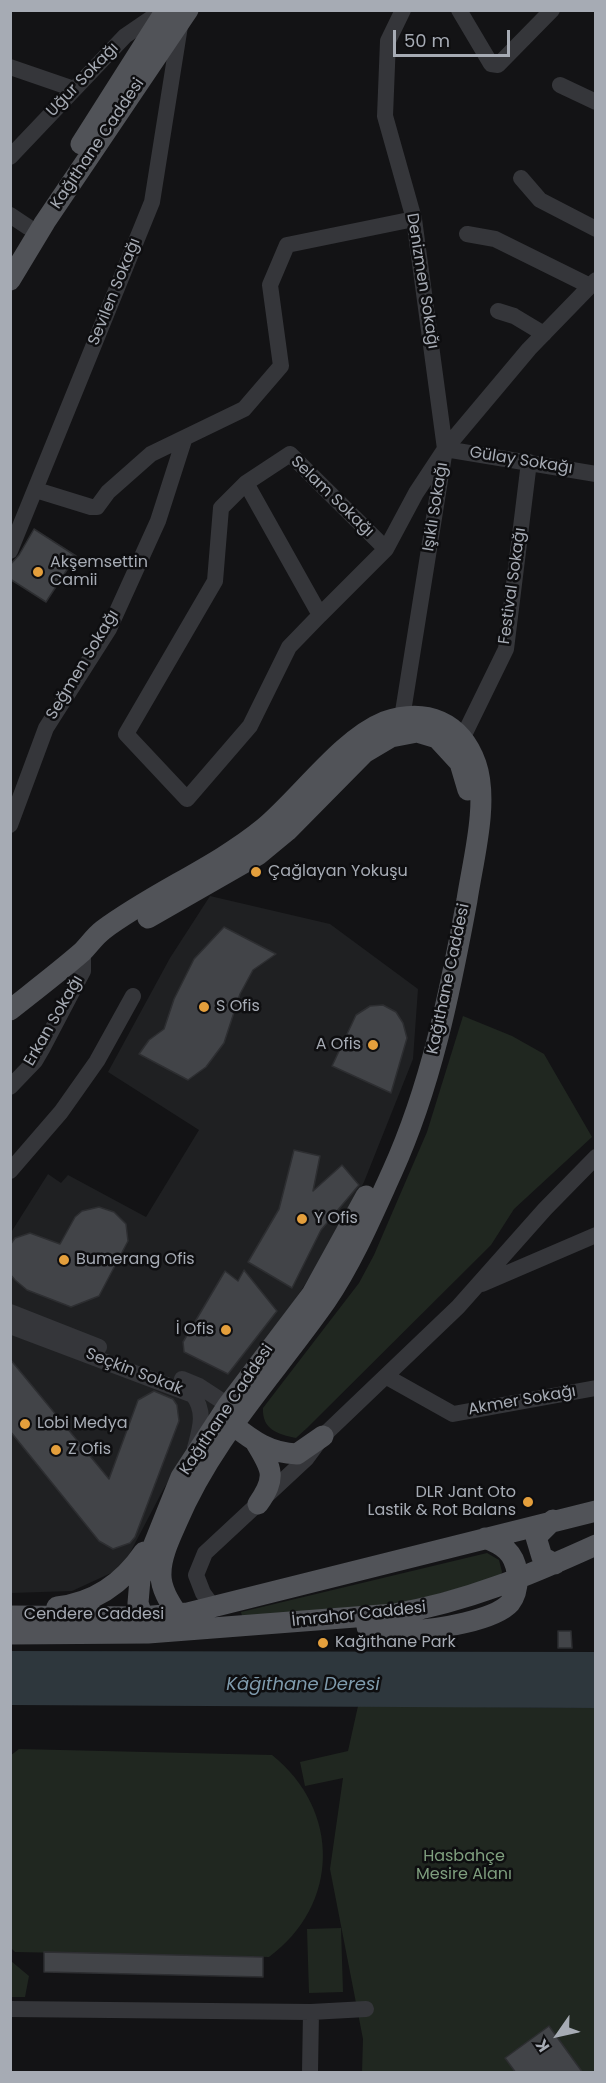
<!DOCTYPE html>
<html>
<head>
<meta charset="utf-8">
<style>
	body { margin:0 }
	#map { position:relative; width:606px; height:2083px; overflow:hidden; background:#131315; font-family:Poppins,sans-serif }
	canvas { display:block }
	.frame { position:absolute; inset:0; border:12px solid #a6abb4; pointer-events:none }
	.north { position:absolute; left:528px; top:2005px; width:60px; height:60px; -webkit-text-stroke:4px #0e0e10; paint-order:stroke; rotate:236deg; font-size:16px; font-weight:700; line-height:24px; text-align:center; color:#a6abb4 }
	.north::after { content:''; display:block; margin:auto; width:21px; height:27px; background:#a6abb4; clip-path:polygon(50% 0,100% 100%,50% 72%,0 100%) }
	.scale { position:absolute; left:393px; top:30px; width:117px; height:27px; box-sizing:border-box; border:3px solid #a6abb4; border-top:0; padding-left:8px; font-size:18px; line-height:21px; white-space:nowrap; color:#a6abb4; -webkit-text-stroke:4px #0e0e10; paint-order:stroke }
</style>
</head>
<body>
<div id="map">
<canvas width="606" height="2083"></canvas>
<div class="frame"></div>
<div class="north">K</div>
<div class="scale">50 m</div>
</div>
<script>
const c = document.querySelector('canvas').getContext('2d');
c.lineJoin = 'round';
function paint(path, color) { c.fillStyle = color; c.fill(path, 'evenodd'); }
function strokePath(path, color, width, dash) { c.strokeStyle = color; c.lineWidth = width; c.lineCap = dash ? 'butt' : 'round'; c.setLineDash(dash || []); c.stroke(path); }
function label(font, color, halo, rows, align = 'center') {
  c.font = font + ' Poppins,sans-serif'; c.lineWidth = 5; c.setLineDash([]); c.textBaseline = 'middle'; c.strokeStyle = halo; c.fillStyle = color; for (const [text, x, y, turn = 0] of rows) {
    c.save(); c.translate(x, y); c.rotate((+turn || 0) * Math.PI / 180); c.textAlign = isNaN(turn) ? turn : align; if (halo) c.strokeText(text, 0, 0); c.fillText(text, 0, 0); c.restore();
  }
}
const built = new Path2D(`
	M210,896L330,924L418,989L413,1059L364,1182L331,1244L295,1300L210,1413L163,1490L122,1568L72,1591L11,1593L10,1234L48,1174L61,1183L68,1175L146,1217L199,1130L108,1072L170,958Z`);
const green = new Path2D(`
	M463,1016L512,1036L544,1054L592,1137L514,1209L491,1245L307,1428L296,1438C278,1434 262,1430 263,1408L359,1283L374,1255L427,1132Z
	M487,1553L499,1560L502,1572L500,1577L398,1605L242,1616L241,1612Z
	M358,1706L595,1708V2072H362L363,2039L330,1869L343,1778L305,1786L300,1762L348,1751Z
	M19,1749L272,1755C341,1810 340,1905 269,1957L15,1952L11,1948L10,1756Z
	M341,1928L343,1992L309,1993L307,1929Z
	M11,1961L29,1976L25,1997H11Z`);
const water = new Path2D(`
	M11,1651L595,1652V1708L11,1705Z`);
const building = new Path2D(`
	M34,529L76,556L46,602L10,579V565L19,555Z
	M224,927L276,954L253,970L240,994L224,1043L206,1067L188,1080L139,1054L149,1040L164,1029L174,999L194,959Z
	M383,1005L396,1012L403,1023L407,1038L391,1093L332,1066L356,1015L370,1006Z
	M294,1150L320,1156L313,1191L342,1165L359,1185L321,1230L292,1288L248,1262L279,1209Z
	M99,1207L114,1212L126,1224L128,1241L99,1296L71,1307L27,1290L15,1280L10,1274V1245L15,1238L30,1233L60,1244L75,1217L82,1211Z
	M244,1270L277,1311L228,1374L184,1352L183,1342L225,1271L238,1281Z
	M10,1359L109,1479L138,1400L154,1391L173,1399L177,1405L179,1421L135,1537L130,1543L113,1549L99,1541L10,1431Z
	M558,1631H571L572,1648H558Z
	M44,1952L263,1957V1977L44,1972Z
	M549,2026L583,2073H516L505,2058Z`);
const minor = new Path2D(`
	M459,10L491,64L498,65L552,10
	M10,67L74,89
	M560,85L596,102
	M10,157L125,36L163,10
	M521,178L540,200L596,229
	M10,215L28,227
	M467,234L495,239L590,286
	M498,311L514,316L544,334
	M445,449L596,474
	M246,483L320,615L386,549L416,493L445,449L529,349L596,280
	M36,490L91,507H97L108,492L151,454L244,409L281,366L270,285L287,245L414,219
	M10,551L152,202L180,26
	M320,615L289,647L250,726L187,799L126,734L215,581L221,508L246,483L290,454L386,549
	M402,718L445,449L414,219L385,116L388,41L403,10
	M463,737L506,649L529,462
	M10,825L46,728L109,629L158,521L184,440
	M10,1087L35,1061L42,1049L83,971V950
	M10,1171L61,1112L97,1061L133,996
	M482,1284L596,1235
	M10,1312L99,1347
	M10,1326L193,1395C206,1412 200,1429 195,1448
	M387,1377L453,1414L596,1388
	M182,1379L199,1386L228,1405
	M214,1608L203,1593L196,1575L205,1553L306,1459L323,1436L458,1307L545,1209L596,1157
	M10,2009L311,2012L310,2072
	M311,2012L366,2009`);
const major = new Path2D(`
	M81,144L166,10
	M10,280L45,222L188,10
	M148,918L258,855L287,831L364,753L391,737L417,732L437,738L460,763L468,790
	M10,1010C34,991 59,972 82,952C89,945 95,936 103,930C154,892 215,868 264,828C300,798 342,739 384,722C426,707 461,722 476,764C489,802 473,860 467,900C450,992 431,1086 392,1172C372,1216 353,1261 326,1301C275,1374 212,1439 177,1522C170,1538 161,1556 161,1573C160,1588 170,1603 178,1615
	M231,1411L233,1425C253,1441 270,1453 297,1454L323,1436
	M256,1443C272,1469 277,1477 258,1504
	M553,1520L536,1537L542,1557L555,1564
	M57,1607C94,1603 123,1583 144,1552
	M10,1616L141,1617L188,1613L596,1511
	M367,1627C383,1628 398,1630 413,1630C436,1630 495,1620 510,1603C517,1594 518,1583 517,1572C514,1552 503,1545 485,1538
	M148,1633L138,1603L140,1579L181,1477L228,1405L312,1294L366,1196
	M10,1634L148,1633L394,1614C466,1602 530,1575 596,1545`);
const markers = [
	[38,572,6,"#e49f3c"],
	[256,872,6,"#e49f3c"],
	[204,1007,6,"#e49f3c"],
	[373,1045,6,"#e49f3c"],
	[302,1219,6,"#e49f3c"],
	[64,1260,6,"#e49f3c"],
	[226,1330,6,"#e49f3c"],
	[25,1424,6,"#e49f3c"],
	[56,1450,6,"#e49f3c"],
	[528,1502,6,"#e49f3c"],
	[323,1643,6,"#e49f3c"]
];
const streetNames = [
	["Uğur Sokağı",83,80,-46],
	["Kağıthane Caddesi",98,144,-56],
	["Denizmen Sokağı",422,281,81],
	["Sevilen Sokağı",115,292,-68],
	["Gülay Sokağı",521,461,9],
	["Selam Sokağı",332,497,44],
	["Işıklı Sokağı",436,507,-81],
	["Festival Sokağı",513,586,-82],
	["Seğmen Sokağı",83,665,-59],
	["Kağıthane Caddesi",449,979,-78],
	["Erkan Sokağı",54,1021,-60],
	["Seçkin Sokak",134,1372,21],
	["Akmer Sokağı",522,1401,-10],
	["Kağıthane Caddesi",227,1410,-56],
	["Cendere Caddesi",94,1615],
	["İmrahor Caddesi",359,1615,-6]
];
const poiNames = [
	["Akşemsettin",50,563],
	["Camii",50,581],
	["Çağlayan Yokuşu",268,872],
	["S Ofis",216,1007],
	["A Ofis",361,1045,"right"],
	["Y Ofis",314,1219],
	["Bumerang Ofis",76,1260],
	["İ Ofis",214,1330,"right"],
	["Lobi Medya",37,1424],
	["Z Ofis",68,1450],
	["DLR Jant Oto",516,1493,"right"],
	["Lastik & Rot Balans",516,1511,"right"],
	["Kağıthane Park",335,1643]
];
const parkNames = [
	["Hasbahçe",464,1857],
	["Mesire Alanı",464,1875]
];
const waterNames = [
	["Kâğıthane Deresi",303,1685]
];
paint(built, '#1f2022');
paint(green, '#202720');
paint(water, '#2e373d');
paint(building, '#424448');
strokePath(building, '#2d2e31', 1.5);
strokePath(minor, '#35363a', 16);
strokePath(major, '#515358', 21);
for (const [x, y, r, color] of markers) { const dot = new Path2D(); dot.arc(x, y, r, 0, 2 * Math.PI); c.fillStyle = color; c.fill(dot); strokePath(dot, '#0e0e10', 2); }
label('16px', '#a6abb4', '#0e0e10', streetNames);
label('16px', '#a6abb4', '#0e0e10', poiNames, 'left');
label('16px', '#7e9e7e', '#0e0e10', parkNames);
label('italic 18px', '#7f9bad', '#0e0e10', waterNames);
</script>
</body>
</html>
